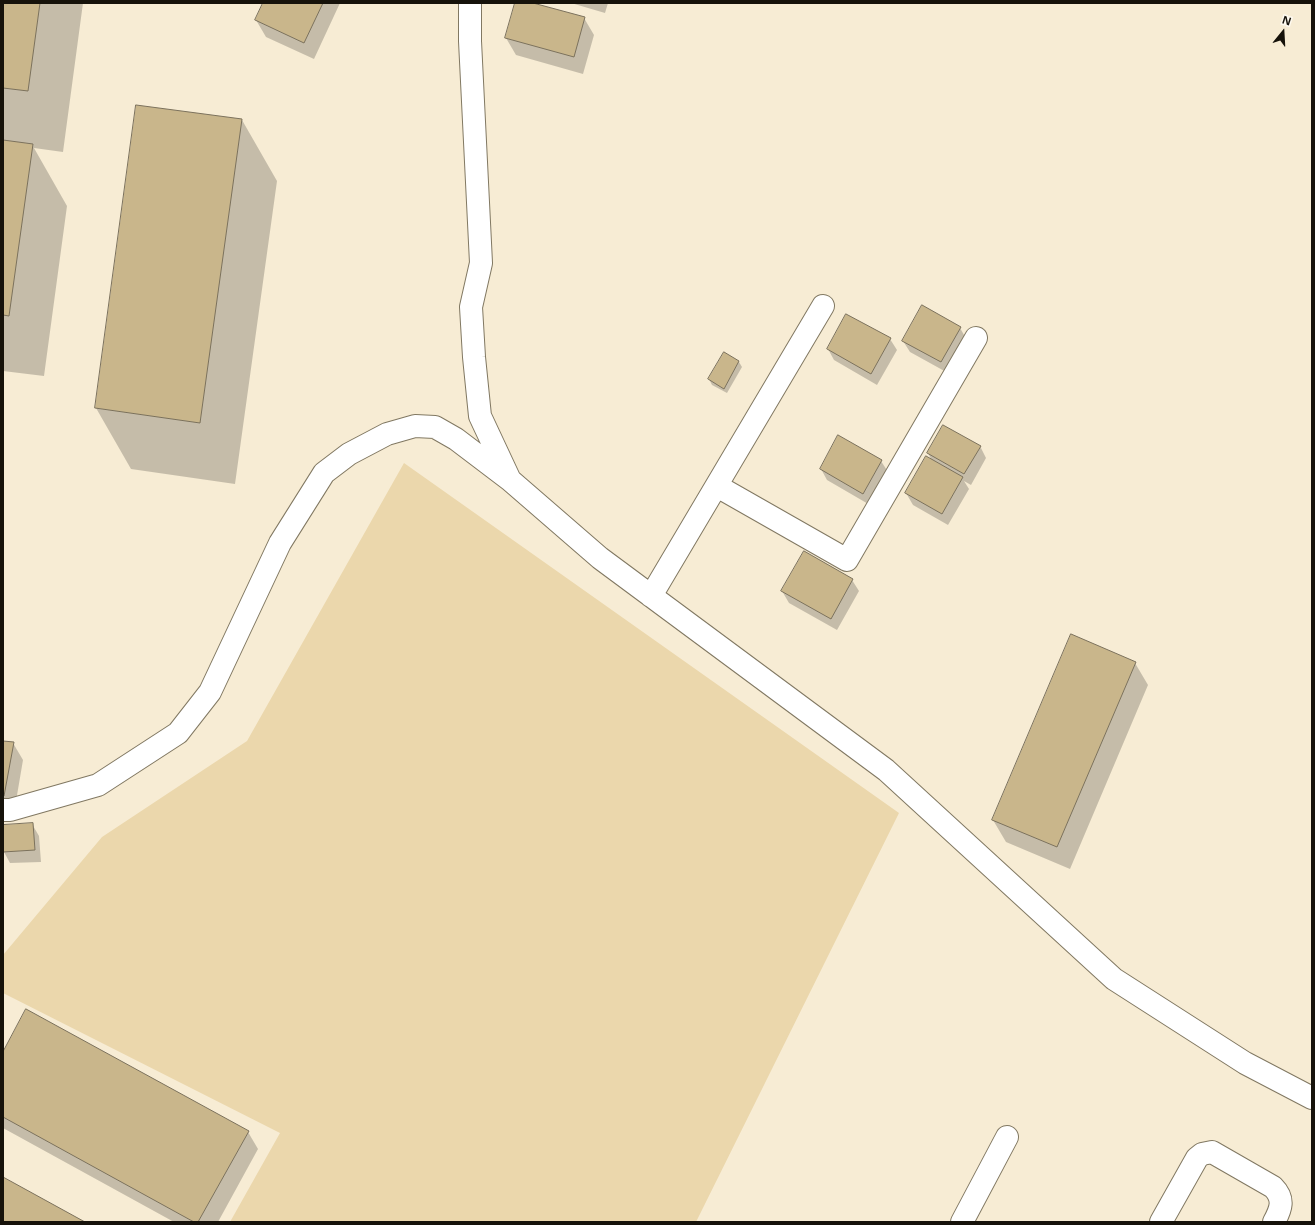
<!DOCTYPE html>
<html>
<head>
<meta charset="utf-8">
<style>
	body { margin:0 }
	#map { position:relative; width:1315px; height:1225px; overflow:hidden; background:#f7ecd4; font-family:"Noto Sans",sans-serif }
	canvas { display:block }
	.frame { position:absolute; inset:0; border:4px solid #16120a; pointer-events:none }
	.north { position:absolute; left:1263px; top:12px; width:40px; height:40px; -webkit-text-stroke:3px #fefaf0; paint-order:stroke; rotate:18deg; font-size:11px; font-weight:700; line-height:16px; text-align:center; color:#16120a }
	.north::after { content:''; display:block; margin:auto; width:14px; height:18px; background:#16120a; clip-path:polygon(50% 0,100% 100%,50% 72%,0 100%) }
</style>
</head>
<body>
<div id="map">
<canvas width="1315" height="1225"></canvas>
<div class="frame"></div>
<div class="north">N</div>
</div>
<script>
const c = document.querySelector('canvas').getContext('2d');
c.lineJoin = 'round';
function paint(path, color) { c.fillStyle = color; c.fill(path, 'evenodd'); }
function strokePath(path, color, width, dash) { c.strokeStyle = color; c.lineWidth = width; c.lineCap = dash ? 'butt' : 'round'; c.setLineDash(dash || []); c.stroke(path); }
const green = new Path2D(`
	M404,463L899,813L696,1222H230L280,1133L3,993V955L102,837L247,741Z`);
const shadow = new Path2D(`
	M3,3H83L63,152L34,148L67,206L44,376L3,371Z
	M264,3H340L314,59L266,37L256,20Z
	M516,3H529L584,18L594,35L583,74L516,55L506,38Z
	M571,3H608L605,13Z
	M137,106L242,120L277,181L235,484L131,469L96,408Z
	M960,328L967,340L948,373L910,352L903,341Z
	M890,339L897,350L877,385L834,360L828,349Z
	M724,353L739,362L742,367L727,393L712,385L709,379Z
	M839,437L881,461L888,472L870,505L827,480L821,469Z
	M980,446L986,458L971,485L964,481L969,489L948,525L913,505L906,493L932,461L928,453Z
	M852,580L859,591L837,630L789,603L782,591Z
	M1135,663L1148,685L1070,869L1006,842L993,820Z
	M3,742L13,743L23,760L14,813L3,811Z
	M32,824L39,836L41,862L10,863L4,852L3,826Z
	M3,1054L248,1132L258,1149L218,1222H174L3,1128Z`);
const building = new Path2D(`
	M3,3H40L28,91L3,88Z
	M263,3H323L304,43L255,20Z
	M515,3H533L585,17L574,57L505,38Z
	M136,105L242,119L200,423L95,408Z
	M3,140L33,144L9,316L3,315Z
	M922,305L961,327L941,362L902,341Z
	M846,314L891,338L871,374L827,349Z
	M724,352L739,361L724,389L708,379Z
	M943,425L981,446L964,474L927,453Z
	M838,435L882,460L863,494L820,469Z
	M926,456L963,477L942,514L905,493Z
	M804,551L853,579L831,619L781,591Z
	M1071,634L1136,662L1057,847L992,820Z
	M3,741L14,742L4,796H3Z
	M33,823L35,850L3,852V825Z
	M26,1009L249,1131L198,1222H194L3,1117V1052Z
	M3,1177L85,1222H3Z`);
const minor = new Path2D(`
	M470,3V41L481,263L471,307L474,357L480,416L509,478
	M717,486L847,560L976,338
	M651,596L823,306
	M3,810H10L98,785L178,733L210,692L280,543L324,473L349,454L387,434L415,426L435,427L456,439L510,480L600,558L886,770L1114,979L1245,1063L1312,1098
	M962,1222L1007,1137
	M1161,1222L1197,1158L1202,1154L1212,1152L1273,1187C1285,1199 1281,1209 1274,1222`);
paint(green, '#ebd7ac');
paint(shadow, '#0003');
paint(building, '#c9b68b');
strokePath(building, '#7b715c', 1);
strokePath(minor, '#817862', 24);
strokePath(minor, '#fff', 22);
</script>
</body>
</html>
